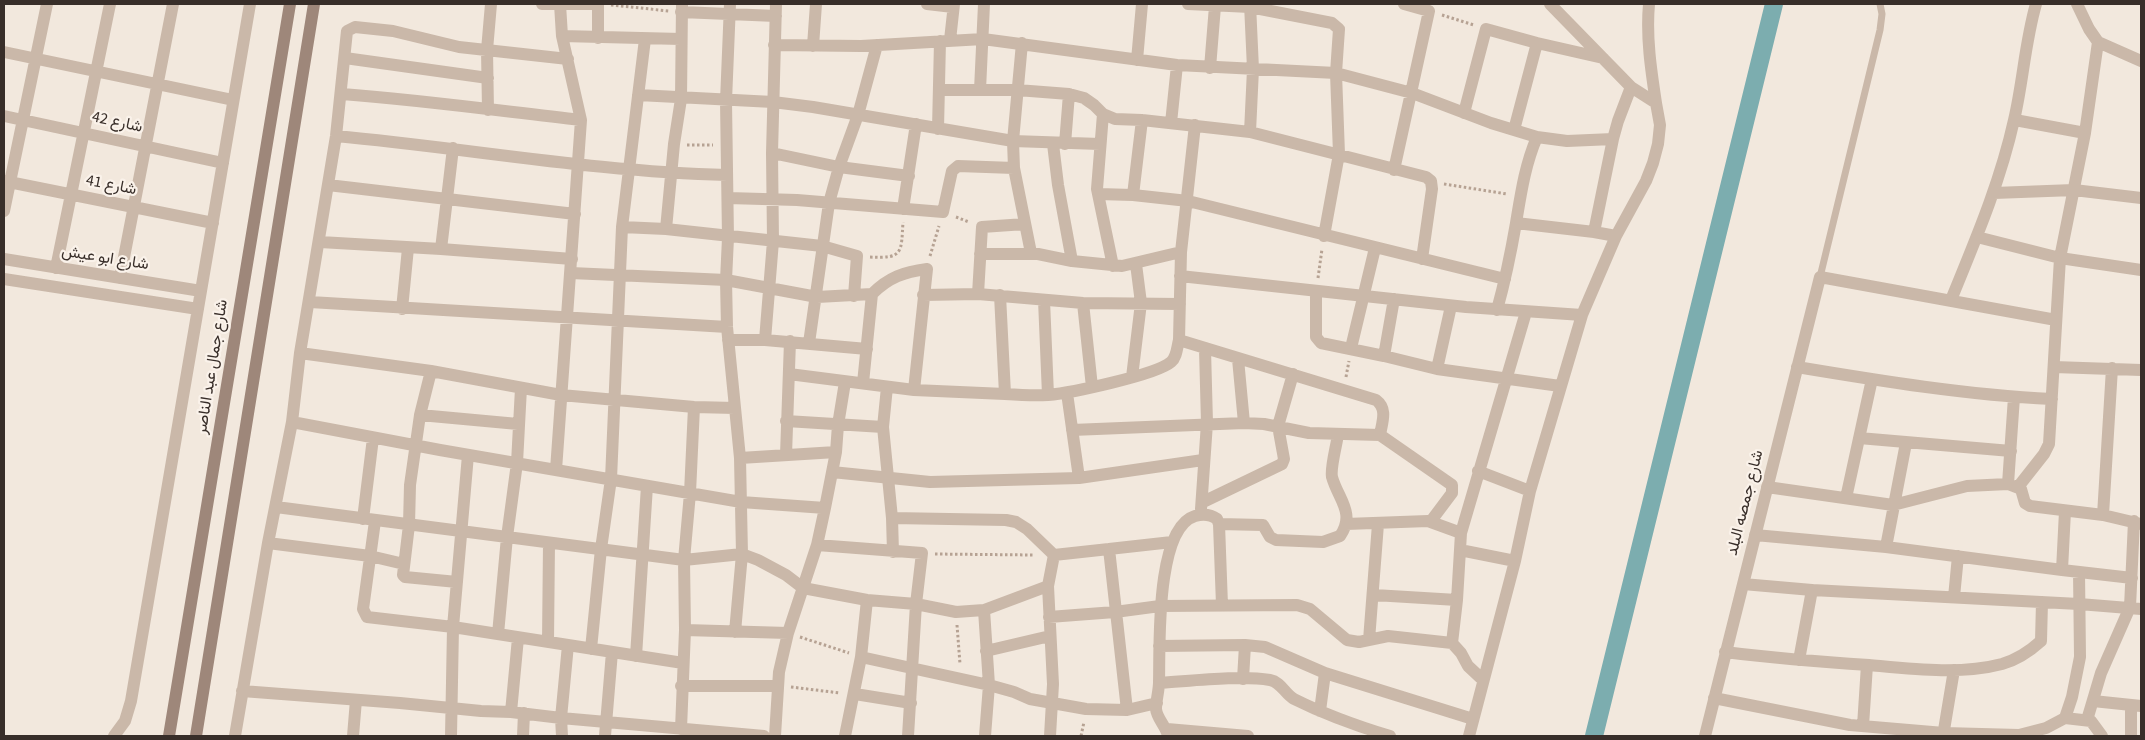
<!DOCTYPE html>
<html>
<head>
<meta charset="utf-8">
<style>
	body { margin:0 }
	#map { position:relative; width:2145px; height:740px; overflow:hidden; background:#f2e8dd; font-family:"Source Sans 3",sans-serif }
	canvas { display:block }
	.frame { position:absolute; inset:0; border:5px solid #382e29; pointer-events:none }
</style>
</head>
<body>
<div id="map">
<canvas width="2145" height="740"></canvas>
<div class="frame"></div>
</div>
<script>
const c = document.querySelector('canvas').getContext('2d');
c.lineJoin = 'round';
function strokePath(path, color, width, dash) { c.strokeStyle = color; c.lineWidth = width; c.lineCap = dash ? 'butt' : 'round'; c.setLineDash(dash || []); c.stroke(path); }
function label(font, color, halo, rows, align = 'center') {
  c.font = font + ' "Source Sans 3",Vazirmatn,sans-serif'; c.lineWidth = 4.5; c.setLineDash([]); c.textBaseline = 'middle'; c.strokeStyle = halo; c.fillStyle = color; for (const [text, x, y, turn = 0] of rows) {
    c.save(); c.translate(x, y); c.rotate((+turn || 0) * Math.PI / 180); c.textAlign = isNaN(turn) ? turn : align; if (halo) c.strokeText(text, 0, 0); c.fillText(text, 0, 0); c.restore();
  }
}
const canal = new Path2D(`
	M1594,736L1774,4`);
const path = new Path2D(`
	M611,5L669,11
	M1442,15L1474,25
	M687,145H713
	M1444,184L1507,194
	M956,217L969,222
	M930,256L939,226
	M870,257C904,259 901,252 903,222
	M1318,278L1322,249
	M1346,377L1349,361
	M935,554L1034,555
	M957,625L960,664
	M800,637L849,653
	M791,687L840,693
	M1081,736L1084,722`);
const lane = new Path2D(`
	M1820,277L1880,30L1882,14L1880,4`);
const street = new Path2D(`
	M542,4H598
	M598,4V38
	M730,4L726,101L728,238L726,280L727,327L740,458L742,554L735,632
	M776,4L772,153L773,241L765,340L867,349
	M927,4L953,7
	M1188,4L1250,7L1332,23L1339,29L1336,73L1339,154L1324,236
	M1250,4L1253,69L1250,132
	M1649,4C1646,37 1651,70 1656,103
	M2077,4L2089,29L2098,42L2141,61
	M681,12L776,16
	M562,36L681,39
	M950,40L954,4
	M1022,43L1013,141L1014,168L1031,253
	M774,45L861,46L983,39L1177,65L1336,73L1412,93L1491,123L1537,137L1567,141L1613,139L1618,121L1631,87
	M813,46L816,4
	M4,52L233,100
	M345,58L488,78
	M1137,60L1142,4
	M1210,68L1215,6
	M940,90H1017L1069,94L1084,98L1094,105L1103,114L1115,119L1142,120L1250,132L1426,177L1431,181L1432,189L1422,259
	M980,90L984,4
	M342,94C422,100 501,111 581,120
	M638,95L773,102L813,107L1013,141L1100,144
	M488,110L487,50L491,4
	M1464,113L1486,29L1537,43L1603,58
	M1103,114L1097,189L1113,266
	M4,116L223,163
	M1142,120L1133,195L1188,201L1505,279
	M2015,120L2085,133
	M1171,123L1177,65
	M1195,125L1181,252L1179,340L1376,400C1388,409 1382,422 1380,435
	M938,129L940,41
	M1514,130L1537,43
	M336,136C466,148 596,172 727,175
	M1053,144L1058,185L1072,261
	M1065,144L1069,94
	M772,153L839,167L909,176
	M1394,170L1429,11L1404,4
	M4,181L213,223
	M328,185L575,214
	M1994,193L2074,190L2141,198
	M1098,194L1133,195
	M728,198L797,200L943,212L952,171L958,166L1014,168
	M903,209L916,124
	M4,211L47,4
	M1516,223L1594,232L1616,236
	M622,227L666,229L822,246L857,256L854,296
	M666,229L674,144L681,99L682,4
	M1594,232L1613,139
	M1977,237L2060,258L2141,270
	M320,242L441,249L453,148
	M441,249L572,259
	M980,254H1038L1072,261L1122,266L1181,252
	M4,259L201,291
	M56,268L110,4
	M571,273L726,280L817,297L872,294
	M1180,276L1466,307L1582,315
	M120,278L173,4
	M4,279L198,309
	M1316,291V337L1321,343L1384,356L1437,369L1560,386
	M978,294L982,227L1025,224
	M923,295L978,294L1083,303L1180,304
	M1000,295L1005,394C1019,395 1033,396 1048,395C1070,393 1156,375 1171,362C1177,357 1177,347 1179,340
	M1044,300L1048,395
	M1951,300C1975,241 2000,183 2014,120C2023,82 2025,42 2036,4
	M310,302L727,327
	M1083,303L1092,387
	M402,309L408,248
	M1497,310C1505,281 1511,252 1516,223C1521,193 1525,165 1537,137
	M728,340H765
	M809,343L829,203L839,167L858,115L877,45
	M1351,348L1375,248
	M300,353L431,371L561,395L694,407L735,408
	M1384,356L1394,299
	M1238,359L1244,423
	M1797,367C1881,381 1967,395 2052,399
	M2054,367L2141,370
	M1437,369L1451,306
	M431,371L420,415L410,485L409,525L403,575L405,577L457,582
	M789,374L914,390L927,269C904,272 889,277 872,294L863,383
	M1132,377L1141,303L1136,264
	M887,387L883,427L892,518L893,552
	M914,390L1005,394
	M1067,393L1079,478
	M420,415L518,424
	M786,421L883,427
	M292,422L440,450L741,502L825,508
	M1072,430L1244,423L1264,424L1309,433L1380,435L1452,485V493L1431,521
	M1859,438L2011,451
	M786,455L790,341
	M740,458L836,452
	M556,470L581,120L562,36L560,4
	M1478,471L1530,491
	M832,472L930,482L1079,478L1203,460
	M2008,484L2014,397
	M1767,487L1893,505L1967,486L2008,484L2021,489L2025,503L2030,506L2103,515L2141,524
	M2018,487L2044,454L2049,444L2060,258L2085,133L2098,42
	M1846,498L1872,379
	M1203,502L1282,464L1284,459L1278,426L1293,374
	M276,507L684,560L742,554L758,560L786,575L803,588L867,600L916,604L956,612L984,610L1048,586
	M1201,509L1207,423L1205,349
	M2065,511L2062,570L2132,578
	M2103,515L2112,368
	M892,518L1006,520L1016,522L1027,529L1054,555
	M363,519L373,438
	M375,521L363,609L367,617L453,627L683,663
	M1219,524L1263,525L1270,537L1276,540L1323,542L1340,536C1356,513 1338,499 1332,477C1330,468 1337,444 1338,434
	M1346,524L1428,521L1461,533
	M1755,535L1886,547L2062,570
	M268,543L370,556L404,564
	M817,545L922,553L916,604L908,736
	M1886,547L1906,443
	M1460,550L1515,561
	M1054,555L1109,549
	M1743,584L1812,590L2079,604L2141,609
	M1374,595L1457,600
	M1954,597L1958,556
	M984,610L989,685L985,736
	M1049,617L1115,612L1160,606L1297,605L1310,609L1347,640L1359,642L1388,636L1452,643L1461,653L1468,666L1483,680
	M685,630L788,633
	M498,634L507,537L517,463L521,388
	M1369,640L1378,524
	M548,642L549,543
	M1452,643L1457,600L1461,533L1526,312
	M1159,646L1245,645L1265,647L1325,673L1473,719
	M591,649L601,549L611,479L622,227L645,39
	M986,651L1050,636
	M1725,652C1773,658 1821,662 1869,665C1912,669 1960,675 2002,664C2016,660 2030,651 2041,641L2042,602
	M636,656L647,486
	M861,657L989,685L1014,692L1030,699L1086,709L1127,710L1157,703
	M1799,660L1812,590
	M1243,679L1245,645
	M1159,683C1191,681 1240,675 1270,680C1281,682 1285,694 1294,699C1324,714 1357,726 1390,736
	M681,686H778
	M242,691L400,703L481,711L511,712L561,718L764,736
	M855,694L911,703
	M1714,698L1850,725L1944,733L2019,735L2046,728L2065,718L2072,697L2080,657L2079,572
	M2093,701L2141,706
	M1127,710L1109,549L1172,542
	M1320,711L1325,673
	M511,712L518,638
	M2065,718L2091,721L2102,736
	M2087,720L2101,673L2130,607L2134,521
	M1863,726L1867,665
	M681,729L685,630L684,560L690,493L694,407
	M1167,729L1248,736
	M114,736L125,721L131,701L250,4
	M235,736L268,543L292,422L300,353L336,136L347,31L355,27L393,31L459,47L568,59
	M353,736L356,700
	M451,736L453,627L468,455
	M523,736L524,713
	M562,736L561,718L568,645
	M605,736L612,652
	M775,736L779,672L788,633L817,545L825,508L836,452L838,425L845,382
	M845,736L861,657L867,600
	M1050,736L1053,684L1048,586L1054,555
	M1168,736C1166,726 1157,719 1156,709C1156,700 1159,691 1159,682C1160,648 1155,528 1195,516C1202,514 1210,514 1217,519L1219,524L1222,605
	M1469,736L1515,561L1530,491L1582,315L1616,236L1646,181L1653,163L1658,144L1660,125L1656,103L1631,87L1550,4
	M1705,736L1820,277L2056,320
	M1943,736L1954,670
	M2131,736V706`);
const secondary = new Path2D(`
	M169,736L290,4
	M196,736L314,4`);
const streetNames = [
	["شارع 42",117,123,12],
	["شارع 41",111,186,11],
	["شارع ابو عيش",105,259,9],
	["شارع جمال عبد الناصر",213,367,-81],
	["شارع جمصه البلد",1746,503,-76]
];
strokePath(canal, '#7cadaf', 18);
strokePath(path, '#b6a293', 3, [2.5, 2.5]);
strokePath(lane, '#cab8a9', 7);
strokePath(street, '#cab8a9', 12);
strokePath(secondary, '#9e877a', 12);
label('16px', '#382e29', '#faf2ea', streetNames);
</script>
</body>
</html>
